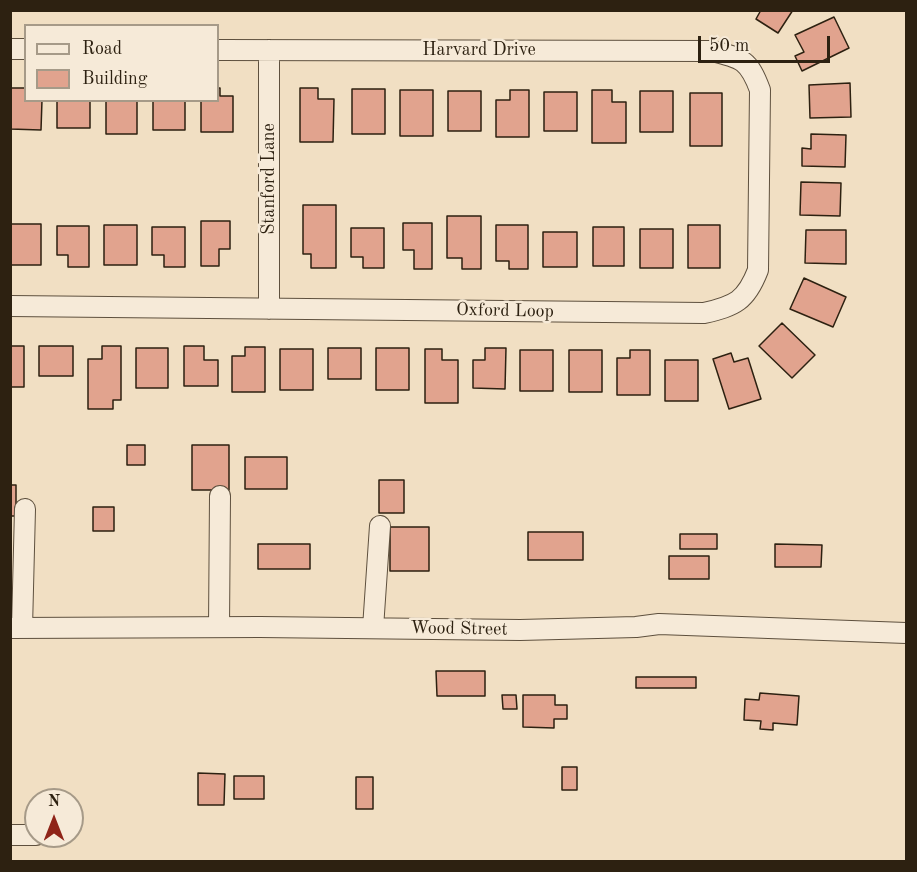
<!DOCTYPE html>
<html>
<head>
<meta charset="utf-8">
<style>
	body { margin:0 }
	#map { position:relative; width:917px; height:872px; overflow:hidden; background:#f1dfc3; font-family:"Old Standard TT",serif }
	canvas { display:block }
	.frame { position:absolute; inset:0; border:12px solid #2d2111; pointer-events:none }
	.legend { position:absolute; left:24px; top:24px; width:195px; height:78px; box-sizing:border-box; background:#f6ead8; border:2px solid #a69a88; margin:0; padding:8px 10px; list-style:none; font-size:18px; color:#2d2111 }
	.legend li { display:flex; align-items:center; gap:12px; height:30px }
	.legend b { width:30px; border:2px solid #a69a88 }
	.north { position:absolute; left:24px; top:788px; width:60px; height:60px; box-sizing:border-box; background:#f6ead8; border:2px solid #a69a88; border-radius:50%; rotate:0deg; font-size:16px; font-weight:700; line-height:24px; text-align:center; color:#2d2111 }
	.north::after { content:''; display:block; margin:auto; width:21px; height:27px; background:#8f2418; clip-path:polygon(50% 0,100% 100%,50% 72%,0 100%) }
	.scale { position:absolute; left:698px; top:36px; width:132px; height:27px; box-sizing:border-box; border:3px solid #2d2111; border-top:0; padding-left:8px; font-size:18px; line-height:21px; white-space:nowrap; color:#2d2111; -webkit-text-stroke:4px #f6ead8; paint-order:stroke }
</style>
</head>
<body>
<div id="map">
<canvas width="917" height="872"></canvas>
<div class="frame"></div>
<ul class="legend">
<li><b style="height:8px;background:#f6ead8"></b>Road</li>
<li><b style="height:16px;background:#e1a38e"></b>Building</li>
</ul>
<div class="north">N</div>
<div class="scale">50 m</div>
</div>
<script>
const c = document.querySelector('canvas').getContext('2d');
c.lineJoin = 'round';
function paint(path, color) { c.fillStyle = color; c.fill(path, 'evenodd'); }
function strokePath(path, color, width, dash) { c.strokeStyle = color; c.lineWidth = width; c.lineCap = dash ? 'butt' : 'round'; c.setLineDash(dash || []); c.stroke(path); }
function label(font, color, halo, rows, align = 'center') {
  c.font = font + ' "Old Standard TT",serif'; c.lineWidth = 5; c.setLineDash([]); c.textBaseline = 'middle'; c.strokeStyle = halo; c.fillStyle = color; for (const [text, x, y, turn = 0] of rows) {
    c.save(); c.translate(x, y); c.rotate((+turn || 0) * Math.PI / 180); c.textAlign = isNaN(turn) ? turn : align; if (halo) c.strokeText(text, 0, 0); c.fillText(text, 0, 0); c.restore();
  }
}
const building = new Path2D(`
	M761,10H793L778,33L756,19Z
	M834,17L849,48L802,71L795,56L804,52L795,35Z
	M850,83L851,117L810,118L809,85Z
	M10,88H26V100H42L41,130L10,129Z
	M218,88H220V96H233V132H201V100H218Z
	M300,88H318V99H334L333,142H300Z
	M352,89H385V134H352Z
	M400,90H433V136H400Z
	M510,90H529V137H496V100H510Z
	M592,90H612V102H626V143H592Z
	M448,91H481V131H448Z
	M640,91H673V132H640Z
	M544,92H577V131H544Z
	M690,93H722V146H690Z
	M57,100H90V128H57Z
	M106,100H137V134H106Z
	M153,100H185V130H153Z
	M811,134L846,135L845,167L802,166V148L811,149Z
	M801,182L841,183L840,216L800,215Z
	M303,205H336V268H311V254H303Z
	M447,216H481V269H462V258H447Z
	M201,221H230V249H219V266H201Z
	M403,223H432V269H414V250H403Z
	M10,224H41V265H10Z
	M104,225H137V265H104Z
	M496,225H528V269H509V261H496Z
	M688,225H720V268H688Z
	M57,226H89V267H68V255H57Z
	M152,227H185V267H164V255H152Z
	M593,227H624V266H593Z
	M351,228H384V268H363V257H351Z
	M640,229H673V268H640Z
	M806,230H846V264L805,263Z
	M543,232H577V267H543Z
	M804,278L846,297L833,327L790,309Z
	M782,323L815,355L792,378L759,346Z
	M10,346H24V387H10Z
	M39,346H73V376H39Z
	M102,346H121V400H113V409H88V359H102Z
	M184,346H204V360H218V386H184Z
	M245,347H265V392H232V356H245Z
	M136,348H168V388H136Z
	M328,348H361V379H328Z
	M376,348H409V390H376Z
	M485,348H506L505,389L473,388V360H485Z
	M280,349H313V390H280Z
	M425,349H442V360H458V403H425Z
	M520,350H553V391H520Z
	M569,350H602V392H569Z
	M630,350H650V395H617V358H630Z
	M731,353L734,362L748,358L761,399L729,409L713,359Z
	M665,360H698V401H665Z
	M127,445H145V465H127Z
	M192,445H229V490H192Z
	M245,457H287V489H245Z
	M379,480H404V513H379Z
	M10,485H16V516H10Z
	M93,507H114V531H93Z
	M390,527H429V571H390Z
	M528,532H583V560H528Z
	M680,534H717V549H680Z
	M258,544H310V569H258Z
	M775,544L822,545L821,567H775Z
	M669,556H709V579H669Z
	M436,671H485V696H437Z
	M636,677H696V688H636Z
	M760,693L799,696L797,725L773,723V730L760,729L761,721L744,720L745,699L759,700Z
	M502,695H516L517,709H503Z
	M523,695H555V705H567V719H554V728L523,727Z
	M562,767H577V790H562Z
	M198,773L225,774L224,805H198Z
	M234,776H264V799H234Z
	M356,777H373V809H356Z`);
const minor = new Path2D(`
	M10,49H26
	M269,50V309
	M10,306L704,313C735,306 746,301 758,270L760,90C749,60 742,58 712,51L218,50
	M219,627L220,496
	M10,628L260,627L520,630L636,627L659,624L906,633
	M22,628L25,509
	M373,628L380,526
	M10,835H36`);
const streetNames = [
	["Harvard Drive",479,50],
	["Stanford Lane",269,179,-90],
	["Oxford Loop",505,311,1],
	["Wood Street",459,629,1]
];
paint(building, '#e1a38e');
strokePath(building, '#2d2111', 1.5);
strokePath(minor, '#5e503e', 22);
strokePath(minor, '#f6ead8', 20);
label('18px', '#2d2111', '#f6ead8', streetNames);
</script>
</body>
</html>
